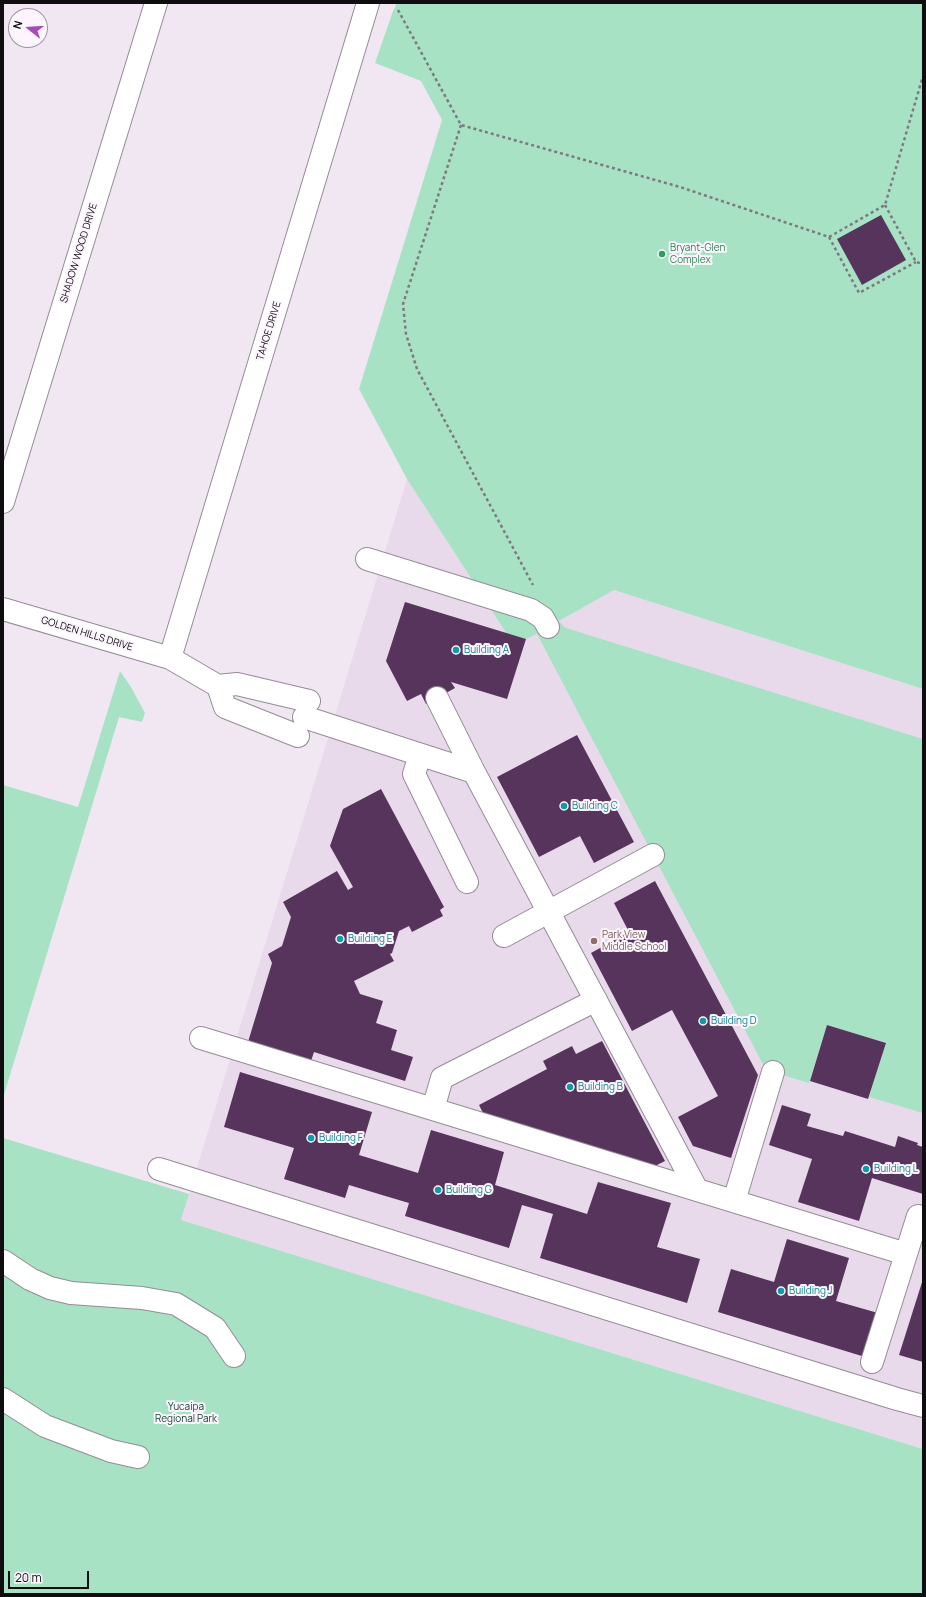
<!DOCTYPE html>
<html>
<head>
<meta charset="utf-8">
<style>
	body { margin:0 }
	#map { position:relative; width:926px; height:1597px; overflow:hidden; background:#f1e7f2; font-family:Manrope,sans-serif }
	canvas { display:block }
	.frame { position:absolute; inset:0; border:4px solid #100d11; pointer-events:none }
	.north { position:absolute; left:8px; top:8px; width:40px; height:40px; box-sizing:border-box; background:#fdf5fe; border:1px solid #9e989f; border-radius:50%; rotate:287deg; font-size:11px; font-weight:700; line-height:16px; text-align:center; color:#100d11 }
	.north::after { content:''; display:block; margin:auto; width:14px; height:18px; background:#a44bb8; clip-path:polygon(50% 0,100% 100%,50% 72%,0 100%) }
	.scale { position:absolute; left:8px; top:1571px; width:81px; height:18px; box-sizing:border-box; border:2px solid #100d11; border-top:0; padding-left:5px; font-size:12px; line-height:14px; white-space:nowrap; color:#100d11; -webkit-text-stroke:3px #fdf5fe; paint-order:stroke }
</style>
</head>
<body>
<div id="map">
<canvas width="926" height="1597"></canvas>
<div class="frame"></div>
<div class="north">N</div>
<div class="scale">20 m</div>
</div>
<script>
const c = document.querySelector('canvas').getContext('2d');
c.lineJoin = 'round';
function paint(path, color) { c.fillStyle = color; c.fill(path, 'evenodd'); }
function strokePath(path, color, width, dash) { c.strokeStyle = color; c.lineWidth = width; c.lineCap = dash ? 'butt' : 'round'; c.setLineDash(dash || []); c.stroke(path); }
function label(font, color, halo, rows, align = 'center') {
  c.font = font + ' Manrope,sans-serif'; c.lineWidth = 4; c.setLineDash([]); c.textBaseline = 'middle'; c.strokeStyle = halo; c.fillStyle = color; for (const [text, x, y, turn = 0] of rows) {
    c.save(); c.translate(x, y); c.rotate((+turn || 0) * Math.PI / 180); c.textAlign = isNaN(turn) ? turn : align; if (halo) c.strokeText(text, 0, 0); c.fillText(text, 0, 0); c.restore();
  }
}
const built = new Path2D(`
	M407,479L508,634L559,621L614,590L923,689V1449L181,1220Z`);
const green = new Path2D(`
	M397,3H923V689L614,590L559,621L563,626L566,628L923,739V1113L869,1097L886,1043L827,1025L809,1083L766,1070L537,634L526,639L507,634L407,479L359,389L442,120L421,81L375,63L393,11Z
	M120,671L131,687L145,713L142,722L119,717L3,1098V785L78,807Z
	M3,1138L189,1194L181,1220L923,1449V1594H3Z`);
const building = new Path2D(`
	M881,215L906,260L862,285L837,239Z
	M405,602L526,639L507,699L451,682L455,688L426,704L421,694L407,701L386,661Z
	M577,735L634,842L594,863L580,836L539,857L497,777Z
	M381,789L444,907L440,910L443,916L412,932L409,926L399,931L392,953L390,954L394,961L354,981L360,994L383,1001L376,1023L397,1030L391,1050L413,1057L405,1081L314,1052L311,1061L248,1042L272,963L268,954L282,946L291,917L283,902L337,871L348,890L353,887L330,846L343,809Z
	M655,881L758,1075L731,1158L693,1146L678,1117L718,1096L672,1010L632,1031L591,953L629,932L614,903Z
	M827,1025L886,1043L868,1099L810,1081Z
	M602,1041L665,1161L655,1166L483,1113L479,1105L547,1069L543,1061L572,1046L576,1054Z
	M240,1072L372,1112L359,1155L418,1173L431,1130L504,1152L495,1185L587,1214L598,1182L671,1203L657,1247L700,1259L687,1303L540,1258L553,1214L522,1205L509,1248L405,1216L409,1203L382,1195L349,1185L345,1198L284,1179L294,1148L224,1127Z
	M782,1105L811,1114L807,1126L843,1136L845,1131L895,1147L898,1136L918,1143L917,1145L923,1147V1194L872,1178L859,1221L798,1202L812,1159L769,1145Z
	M787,1239L849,1258L836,1301L878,1313L865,1357L718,1312L731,1269L774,1282Z
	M923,1279V1362L899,1355Z`);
const path = new Path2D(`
	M398,10L461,125L680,187L829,237L885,205L923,76
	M461,125L403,304L406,334L417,369L533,585
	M885,205L916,262L923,264
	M829,237L859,293L916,262`);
const minor = new Path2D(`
	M3,502L156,3
	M367,559L531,610L543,618L548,627
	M3,609L170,658L218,686L237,684L309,701
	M170,658L368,3
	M218,686L225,707L298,736
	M437,698L474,772
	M304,717L474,772L697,1190
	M420,755L414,774L467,882
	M504,936L653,855
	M201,1038L906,1254
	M433,1109L442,1078L596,1000
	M159,1169L897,1399L923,1406
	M734,1201L773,1072
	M3,1261L30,1279L50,1288L71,1293L142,1298L176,1304L215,1328L234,1356
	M872,1362L918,1216L923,1217
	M3,1399L45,1426L111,1451L138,1457`);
const markers = [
	[662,254,4,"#2e9e5b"],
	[456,650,4,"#0f9aa8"],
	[564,806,4,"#0f9aa8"],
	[340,939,4,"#0f9aa8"],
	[594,941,4,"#8d6e63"],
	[703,1021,4,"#0f9aa8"],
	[570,1087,4,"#0f9aa8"],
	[311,1138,4,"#0f9aa8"],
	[866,1169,4,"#0f9aa8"],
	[438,1190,4,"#0f9aa8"],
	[781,1291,4,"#0f9aa8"]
];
const leisureNames = [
	["Bryant-Glen",670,248],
	["Complex",670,260]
];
const streetNames = [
	["SHADOW WOOD DRIVE",79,253,-73],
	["TAHOE DRIVE",269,331,-73],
	["GOLDEN HILLS DRIVE",87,634,17]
];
const cultureNames = [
	["Building A",464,650],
	["Building C",572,806],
	["Building E",348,939],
	["Building D",711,1021],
	["Building B",578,1087],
	["Building F",319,1138],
	["Building L",874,1169],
	["Building G",446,1190],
	["Building J",789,1291]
];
const educationNames = [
	["Park View",602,935],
	["Middle School",602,947]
];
const parkNames = [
	["Yucaipa",186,1407],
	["Regional Park",186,1419]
];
paint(built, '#e9daeb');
paint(green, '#a7e2c5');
paint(building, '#56345c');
strokePath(minor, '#958c96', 24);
strokePath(path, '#7f7880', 2.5, [3, 3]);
strokePath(minor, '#fff', 22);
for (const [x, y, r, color] of markers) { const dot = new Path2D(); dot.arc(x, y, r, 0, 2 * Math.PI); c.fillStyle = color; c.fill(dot); strokePath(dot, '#fdf5fe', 1.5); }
label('10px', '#27864d', '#fdf5fe', leisureNames, 'left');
label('10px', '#100d11', '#fdf5fe', streetNames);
label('10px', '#0d838f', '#fdf5fe', cultureNames, 'left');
label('10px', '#785e54', '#fdf5fe', educationNames, 'left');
label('10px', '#0a3f2b', '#fdf5fe', parkNames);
</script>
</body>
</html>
